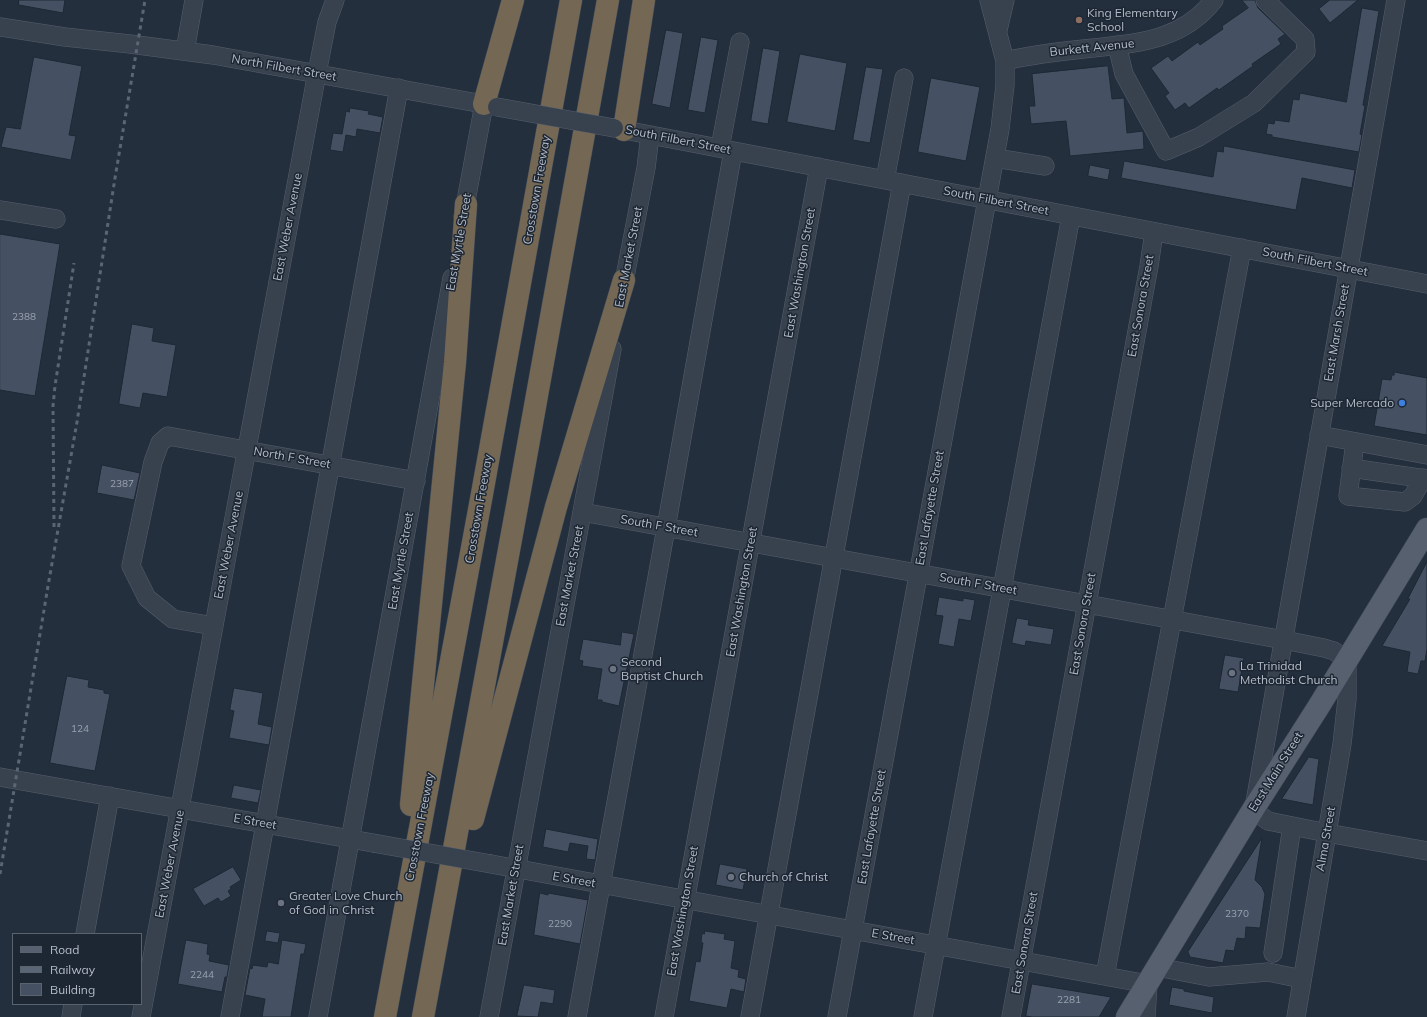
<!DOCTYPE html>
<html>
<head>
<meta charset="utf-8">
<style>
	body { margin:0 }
	#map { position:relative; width:1427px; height:1017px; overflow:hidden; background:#242f3e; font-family:Mulish,sans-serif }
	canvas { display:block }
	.legend { position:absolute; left:12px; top:933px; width:130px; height:72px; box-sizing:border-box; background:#1d2633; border:1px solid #59626f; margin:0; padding:5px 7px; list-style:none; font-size:12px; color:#b4bcc9 }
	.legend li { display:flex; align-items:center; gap:8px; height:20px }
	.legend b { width:20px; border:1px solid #59626f }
</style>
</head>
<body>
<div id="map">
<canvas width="1427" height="1017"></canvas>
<ul class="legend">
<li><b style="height:5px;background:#56606e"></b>Road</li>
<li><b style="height:5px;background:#5a6575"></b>Railway</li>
<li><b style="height:11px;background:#455162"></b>Building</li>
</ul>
</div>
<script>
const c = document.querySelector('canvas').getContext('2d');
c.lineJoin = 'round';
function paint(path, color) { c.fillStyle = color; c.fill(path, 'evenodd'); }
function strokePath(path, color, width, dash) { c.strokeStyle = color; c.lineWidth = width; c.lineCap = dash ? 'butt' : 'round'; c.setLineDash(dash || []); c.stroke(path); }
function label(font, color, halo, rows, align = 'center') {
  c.font = font + ' Mulish,sans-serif'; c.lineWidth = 3; c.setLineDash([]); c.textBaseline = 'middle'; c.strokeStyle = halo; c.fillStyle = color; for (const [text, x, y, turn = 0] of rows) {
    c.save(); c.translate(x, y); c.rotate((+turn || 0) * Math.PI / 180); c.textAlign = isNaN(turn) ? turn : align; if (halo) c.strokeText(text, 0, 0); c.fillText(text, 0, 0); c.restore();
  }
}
const building = new Path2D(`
	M19,0H65L63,13L19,5Z
	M1242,0H1255L1258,8L1285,34L1278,39L1281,44L1252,64L1253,66L1219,90L1217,88L1189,108L1185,103L1175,110L1165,96L1169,93L1151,68L1168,56L1172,61L1198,42L1200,45L1223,29L1222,26L1248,8Z
	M1330,0H1358L1330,23L1319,9Z
	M1362,8L1379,11L1363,105L1365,106L1360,134L1362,135L1359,152L1272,137V135L1266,134L1268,123L1274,124L1275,120L1289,122L1293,99L1299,100L1300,93L1346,102Z
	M666,30L683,33L670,108L652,104Z
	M701,37L718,40L705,113L688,110Z
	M763,48L780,51L768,124L751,121Z
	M800,54L847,63L835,131L787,122Z
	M34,57L82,66L69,135L76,136L71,160L1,147L6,127L20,129Z
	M1108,66L1112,99L1124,98L1127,133L1143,131L1144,149L1070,156L1066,121L1031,124L1029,106H1035L1032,74Z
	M866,67L883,69L870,143L853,140Z
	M931,78L980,87L966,161L918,152Z
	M350,108L369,111L368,114L383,117L380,133L357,129L356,137L346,135L343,152L330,150L333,133L342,134L346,111L349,112Z
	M1224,146L1355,170L1352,188L1302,178L1296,210L1121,178L1124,161L1213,177L1217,151L1223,152Z
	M1090,165L1110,169L1108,180L1088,176Z
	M0,234L60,244L35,396L0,390Z
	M132,324L154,328L152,341L176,345L167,397L143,393L140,408L119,404Z
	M1394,372L1427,378V435L1374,426L1382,379L1391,380L1392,375H1394Z
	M102,465L140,473L134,500L97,493Z
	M1427,562V649L1425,661H1421L1418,674L1407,672L1410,652L1382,646L1410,599H1408Z
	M939,597L963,601V598L975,600L971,621L959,619L954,647L938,644L943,616L936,615Z
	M1017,618L1029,620L1028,625L1054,629L1051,645L1026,641L1025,646L1012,643Z
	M622,632L634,634L619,706L602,702V700H597L602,669L582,666L583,661L579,660L583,639L620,645Z
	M1225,655L1244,658L1238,692L1219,689Z
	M67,676L89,680L88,687L104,690V693L110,694L95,771L50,763Z
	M234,688L263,693L258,724L272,727L269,745L229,738L234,711L230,710Z
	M1309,757L1319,759L1313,805L1282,799Z
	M234,785L261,790L258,803L231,798Z
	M546,829L598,839L595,860L586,859L588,846L570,843L568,852L543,847Z
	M1262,838L1255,880L1262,887L1265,894L1260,928L1246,927L1245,939L1237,938L1234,951L1226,950L1223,963L1190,957L1188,952Z
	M720,864L747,869L743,890L716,885Z
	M233,867L241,880L230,887L231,889L228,891L231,896L221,902L218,898L204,906L193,889Z
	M540,893L548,895V893L588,900L580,944L534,935Z
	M267,931L280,933L278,943L265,941Z
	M705,931L725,934L724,939L735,941L731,968L739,970L738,977L746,979L744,992L731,989L727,1008L689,1001L696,961L700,962L703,943L701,942L702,933L704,934Z
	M186,940L208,944L207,954L210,955L209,961L229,965L227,977H225L222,992L178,984Z
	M282,940L306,944L304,954H301L291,1017H262L265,999L245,995L250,968L252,969L253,965L267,967L268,962L278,964Z
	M1032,984L1111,997L1099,1017H1032L1026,1016Z
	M524,985L555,990L553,1004L541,1002L538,1017L517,1016Z
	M1172,987L1184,989V991L1214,997L1212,1013L1169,1005Z`);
const minor = new Path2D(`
	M1396,0L1254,808L1260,815L1268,821L1327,833L1427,851
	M0,27L65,37L130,44L213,55L494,106
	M998,30L1005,0
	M1117,45L1124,74L1166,151L1199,137L1254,103L1306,52L1305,39L1265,0
	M185,51L194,0
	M1005,61C1034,54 1063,51 1093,48C1139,43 1183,40 1214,0
	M614,128L1427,284
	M720,148L740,42
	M995,158L1045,166
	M885,180L904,78
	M0,210L56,219
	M463,217L484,104
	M622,292L646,168L650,135
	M1319,435L1427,455
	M1355,442L1348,496L1405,502L1413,496L1423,478
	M1351,468L1427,479
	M582,512L1284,640L1324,648L1334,651L1347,660V699L1342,744L1296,1017
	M214,626L173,619L147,598L131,566L153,462L160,443L168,436L416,481
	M0,777L373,843
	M491,864L1148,984L1146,1017
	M85,934L110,796
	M1273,953L1292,826
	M1157,967L1209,977L1268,972L1302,979
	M1105,976L1242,248
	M71,1017L73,1004
	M141,1017L317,73L327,22L335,0
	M230,1017L399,88
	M318,1017L452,278
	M489,1017L612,349
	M577,1017L666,528L733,151
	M664,1017L819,167
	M750,1017L902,183
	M837,1017L1000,129L1005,85V61L989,0
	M923,1017L1071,216
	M1011,1017L1149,266L1154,232`);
const major = new Path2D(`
	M1127,1017L1254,808L1319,706L1427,529`);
const highway = new Path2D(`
	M484,104L513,0
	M624,130L644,0
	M411,805L455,362L466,204
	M473,819L556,507L624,280
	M385,1017L482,494L571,0
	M423,1017L518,501L608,0`);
const rail = new Path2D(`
	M54,527L53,406L55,386L74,263
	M0,874L48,586L77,422L115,178L145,0`);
const minorBridge = new Path2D(`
	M497,107L614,128
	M373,843L491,864`);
const markers = [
	[1079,20,4,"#8d6e63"],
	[1402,403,4,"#3f7fe0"],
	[613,669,4,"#6b7280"],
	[1232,673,4,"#6b7280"],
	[731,877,4,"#6b7280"],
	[281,903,4,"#6b7280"]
];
const numberNames = [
	["2388",24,317],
	["2387",122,484],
	["124",80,729],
	["2370",1237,914],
	["2290",560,924],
	["2244",202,975],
	["2281",1069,1000]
];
const poiNames = [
	["King Elementary",1087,13],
	["School",1087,27],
	["Super Mercado",1394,403,"right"],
	["Second",621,662],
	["Baptist Church",621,676],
	["La Trinidad",1240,666],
	["Methodist Church",1240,680],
	["Church of Christ",739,877],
	["Greater Love Church",289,896],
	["of God in Christ",289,910]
];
const streetNames = [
	["Burkett Avenue",1092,48,-6],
	["North Filbert Street",284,68,10],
	["South Filbert Street",678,140,11],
	["Crosstown Freeway",537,190,-80],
	["South Filbert Street",996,201,11],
	["East Weber Avenue",288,227,-79],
	["East Myrtle Street",459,242,-80],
	["East Market Street",629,257,-79],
	["South Filbert Street",1315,262,11],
	["East Washington Street",800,273,-80],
	["East Sonora Street",1141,306,-80],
	["East Marsh Street",1337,333,-80],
	["North F Street",292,458,10],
	["East Lafayette Street",930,508,-80],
	["Crosstown Freeway",479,509,-80],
	["South F Street",659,526,10],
	["East Weber Avenue",229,545,-79],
	["East Myrtle Street",401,561,-80],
	["East Market Street",570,576,-79],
	["South F Street",978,584,10],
	["East Washington Street",742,592,-80],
	["East Sonora Street",1083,624,-80],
	["East Main Street",1276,772,-58],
	["E Street",255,822,10],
	["Crosstown Freeway",420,827,-79],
	["East Lafayette Street",872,827,-80],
	["Alma Street",1326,839,-80],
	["East Weber Avenue",170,864,-79],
	["E Street",574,880,10],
	["East Market Street",511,895,-80],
	["East Washington Street",683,911,-80],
	["E Street",893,937,10],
	["East Sonora Street",1025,943,-80]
];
paint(building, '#455162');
strokePath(building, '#1f2835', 1);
strokePath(minor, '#565f6c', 19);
strokePath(major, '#414a57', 23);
strokePath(highway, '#434c59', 23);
strokePath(minor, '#38414e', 18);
strokePath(major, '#56606e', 22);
strokePath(highway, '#746855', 22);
strokePath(rail, '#5a6575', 3, [4, 4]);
strokePath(minorBridge, '#565f6c', 19, []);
strokePath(minorBridge, '#38414e', 18);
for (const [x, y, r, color] of markers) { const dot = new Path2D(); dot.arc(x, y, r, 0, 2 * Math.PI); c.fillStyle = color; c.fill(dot); strokePath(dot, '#1d2633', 1.5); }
label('10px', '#98a1af', null, numberNames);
label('12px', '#b4bcc9', '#1d2633', poiNames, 'left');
label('12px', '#b4bcc9', '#1d2633', streetNames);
</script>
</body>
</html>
